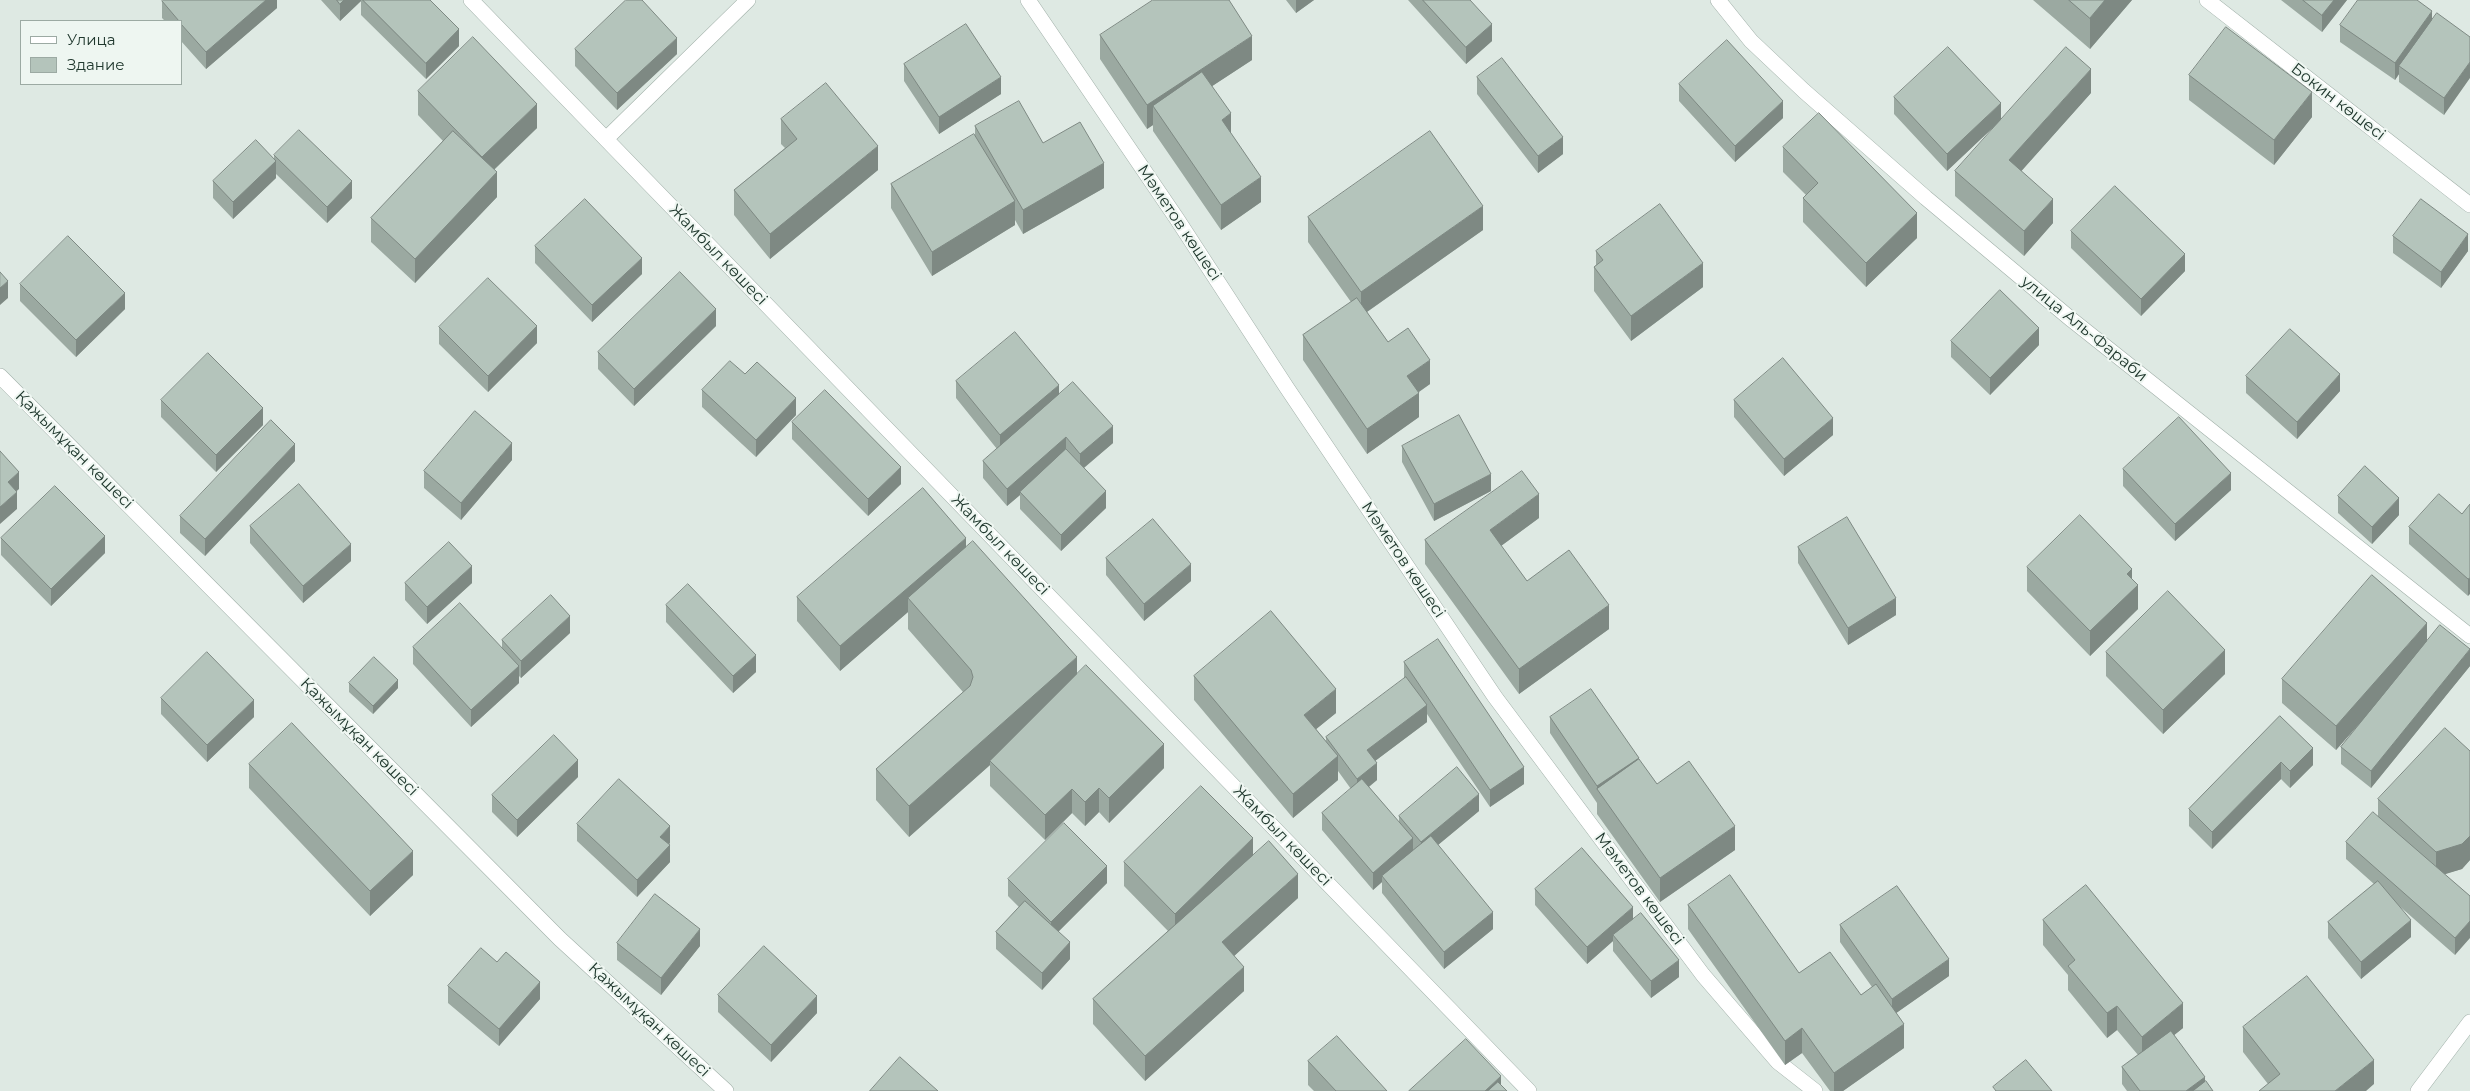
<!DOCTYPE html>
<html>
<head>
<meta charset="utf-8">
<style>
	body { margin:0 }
	#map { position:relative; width:2470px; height:1091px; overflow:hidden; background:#dee9e3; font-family:Montserrat,sans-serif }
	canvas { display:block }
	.legend { position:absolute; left:20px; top:20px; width:162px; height:65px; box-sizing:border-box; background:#eef6f1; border:1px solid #9caaa3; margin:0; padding:6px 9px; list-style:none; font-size:15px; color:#20382e }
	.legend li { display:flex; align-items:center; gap:10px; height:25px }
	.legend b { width:25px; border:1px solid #9caaa3 }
</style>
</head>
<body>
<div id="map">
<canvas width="2470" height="1091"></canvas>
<ul class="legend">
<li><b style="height:6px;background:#fff"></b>Улица</li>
<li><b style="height:14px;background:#b4c4bb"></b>Здание</li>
</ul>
</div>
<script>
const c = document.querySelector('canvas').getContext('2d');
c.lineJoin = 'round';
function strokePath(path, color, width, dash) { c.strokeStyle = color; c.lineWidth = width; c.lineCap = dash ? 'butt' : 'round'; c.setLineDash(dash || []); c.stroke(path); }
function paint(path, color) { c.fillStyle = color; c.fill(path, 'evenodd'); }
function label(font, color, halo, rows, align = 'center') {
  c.font = font + ' Montserrat,sans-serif'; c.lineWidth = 4; c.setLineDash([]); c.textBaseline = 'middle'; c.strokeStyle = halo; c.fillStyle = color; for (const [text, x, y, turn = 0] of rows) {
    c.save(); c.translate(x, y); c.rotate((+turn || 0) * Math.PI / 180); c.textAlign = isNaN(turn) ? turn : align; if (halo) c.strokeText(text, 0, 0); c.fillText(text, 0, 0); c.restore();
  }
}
const street = new Path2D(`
	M471,0L1529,1091
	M1028,0L1177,219L1287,388L1495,697L1703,975L1778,1062L1815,1091
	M1718,0L1751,41L1804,91L1926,198L2072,320L2470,636
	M2207,0L2470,205
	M606,139L748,0
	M0,376L560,939L726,1091
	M2418,1091L2470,1022`);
const wall = new Path2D(`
	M277,0V8L206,69L181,41V21H165L162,18V1Z
	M321,0H430L459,46L426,79L361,15V1L340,21Z
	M1286,0H1314L1296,13Z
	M1408,0H1470L1492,41L1466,64Z
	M2033,0H2132L2090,49Z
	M2281,0H2347L2322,32Z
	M2432,20L2470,37L2444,115L2399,82V74L2395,80L2340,42V25Z
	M1100,35L1252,60L1212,86L1231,134L1261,202L1221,230L1153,131V125L1147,129L1100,59Z
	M575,49L677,54L617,110L575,66Z
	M904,64L1001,94L939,134L904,81Z
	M2189,75L2312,117L2274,165L2189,100Z
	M1477,77L1563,154L1538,173L1477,94Z
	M1679,84L1783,118L1735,162L1679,101Z
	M418,91L537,128L494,170L497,197L415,283L371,242V218L443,141L418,115Z
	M2091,93L2021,171L2053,223L2024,256L1955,196V171Z
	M1894,97L2001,120L1947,171L1894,114Z
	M781,119L878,170L770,259L734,215V190L785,148L781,144Z
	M975,126L1043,143L1104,188L1023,234L1015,220V225L932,276L891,208V184L975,135Z
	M1783,147L1917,238L1866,287L1803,222V198L1806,195L1783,172Z
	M274,155L352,198L327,223L276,174V178L233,219L213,198V181L274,159Z
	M1308,217L1483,230L1367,312L1388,342L1430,384L1419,392V417L1367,454L1303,360V335L1351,302L1308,242Z
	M2071,231L2185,271L2141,316L2071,248Z
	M2393,236L2468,251L2441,288L2393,253Z
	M535,246L642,274L592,322L535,263Z
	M1596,251L1703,287L1631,341L1594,291V267L1596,265Z
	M20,284L125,309L76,357L20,301Z
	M716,326L634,406L598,369V352Z
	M439,327L537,343L488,392L439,344Z
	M1951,341L2039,345L1990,395L1951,357Z
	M745,374L796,415L756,457L702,407V390Z
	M2246,376L2340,391L2297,439L2246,393Z
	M956,381L1059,394L1113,443L1084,468L1106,508L1061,551L1020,509V495L1007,506L983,478V461L997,449L956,398Z
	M161,400L263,425L216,472L161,417Z
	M1734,400L1833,435L1784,476L1734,417Z
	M792,422L901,484L868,516L792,439Z
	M1402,446L1491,491L1434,521L1402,462Z
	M512,460L461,520L424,488V471Z
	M295,461L205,556L180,533V516Z
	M2123,469L2231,490L2175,541L2123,486Z
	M2338,496L2399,515L2372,544L2338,513Z
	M2470,504L2468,596L2409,544V527L2462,514Z
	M1539,518L1501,546L1527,581L1609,629L1519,694L1425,564V540Z
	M250,526L351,561L303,603L250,543Z
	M1,538L105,553L51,606L1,555Z
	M966,547L1077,674L1164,768L1109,823L1099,812L1085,826L1072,813L1045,840L990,786V765L909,837L876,800V769L963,692L908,629V612L840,671L797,621V597Z
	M1798,547L1896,615L1848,645L1798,563Z
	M1106,558L1191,581L1144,621L1106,575Z
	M2027,567L2138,609L2090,656L2027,591Z
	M405,583H472L427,624L405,600Z
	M666,605L756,672L733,693L666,622Z
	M570,633L521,678L519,676V683L471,727L413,664V647H502V640Z
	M2427,641L2470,666L2371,788L2341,764V747L2359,724L2336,750L2282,703V679Z
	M2106,652L2225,674L2163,734L2106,676Z
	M1404,662L1524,784L1490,807L1427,714V722L1375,761L1377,780L1369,787L1399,822V816L1479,811L1438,845L1493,929L1444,969L1382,893V882L1373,890L1322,830V813L1351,789L1338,771V780L1293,818L1194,700V676L1336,713L1316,729L1326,741V737L1404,679Z
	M349,683L398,688L373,714L349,692Z
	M161,698L254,717L207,762L161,714Z
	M2280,716L2313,765L2290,788L2281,779L2212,849L2189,826V809Z
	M1550,717L1639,760L1657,784L1735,850L1660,902L1597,814V803L1550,733Z
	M2470,751V860L2462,869L2444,874L2470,896L2455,955L2397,904L2411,937L2361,979L2328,938V922L2374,884L2346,859V842L2378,816V799Z
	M249,764L413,875L370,916L249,788Z
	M578,777L517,837L492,812V795Z
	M577,824L670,843L669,844L670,862L637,897L577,841Z
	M1253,856L1298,898L1234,956L1244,991L1145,1081L1093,1024V999L1168,931L1124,886V862Z
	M1008,879L1107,883L1058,932L1070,959L1042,990L996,949V932L1019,907L1008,896Z
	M1535,889L1633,919L1679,977L1651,998L1613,951V941L1587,964L1535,905Z
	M1688,905L1799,973L1861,995L1872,987L1840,942V925L1949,976L1896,1013L1904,1048L1843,1091H1830L1802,1053L1785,1065L1688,929Z
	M2043,920L2183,1028L2174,1035L2205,1082L2213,1091H2127L2122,1084V1067L2138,1055L2117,1030L2107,1038L2068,990V975L2043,945Z
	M617,943L700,946L661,995L617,960Z
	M448,986L540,999L499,1046L448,1003Z
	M718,995L817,1013L771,1062L718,1012Z
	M2243,1027L2374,1084H2268L2243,1052Z
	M1308,1061L1387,1091H1314L1308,1085Z`);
const shadedWall = new Path2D(`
	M266,0H277V8L206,69V52Z
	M344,0H361V1L340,21V4Z
	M1296,0H1314L1296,13Z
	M2105,0H2132L2090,49V18Z
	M2334,0H2347L2322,32V15Z
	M2432,11V28L2399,66V74L2395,80V63Z
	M1492,24V41L1466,64V47Z
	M459,29V46L426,79V63Z
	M1252,36V60L1162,119L1153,106V125L1147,129V105Z
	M677,38V54L617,110V93Z
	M2470,62V78L2444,115V98Z
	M2091,69V93L2009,185V160Z
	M1001,77V94L939,134V117Z
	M2312,92V117L2274,165V140Z
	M1783,101V118L1735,162V146Z
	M2001,103V120L1947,171V154Z
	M537,104V128L482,181V157Z
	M1231,113V138L1222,120Z
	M1563,137V154L1538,173V156Z
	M878,146V170L770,259V234Z
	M276,161V178L233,219V202Z
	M1104,163V188L1023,234V210Z
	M497,172V197L415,283V259Z
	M1261,177V202L1221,230V205Z
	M352,181V198L327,223V207Z
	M2053,199V223L2024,256V231Z
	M1015,201V225L932,276V252Z
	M1483,206V230L1361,316V292Z
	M1917,213V238L1866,287V263Z
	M2468,234V251L2441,288V272Z
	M2185,254V271L2141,316V299Z
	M642,258V274L592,322V305Z
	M1703,263V287L1631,341V316Z
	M8,281V298L0,305V288Z
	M125,293V309L76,357V340Z
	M716,309V326L634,406V389Z
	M537,326V343L488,392V376Z
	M2039,328V345L1990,395V378Z
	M1430,360V384L1407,400V376Z
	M2340,374V391L2297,439V422Z
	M1059,385V402L1000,452V435Z
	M1419,393V417L1367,454V429Z
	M796,398V415L756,457V440Z
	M263,408V425L216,472V455Z
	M1833,418V435L1784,476V459Z
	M1113,426V443L1080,471V454Z
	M1066,437V454L1020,492V495L1007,506V489Z
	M512,443V460L461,520V503Z
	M295,444V461L205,556V539Z
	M901,467V484L868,516V499Z
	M19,472V489L8,499V482Z
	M2231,473V490L2175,541V524Z
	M1491,474V491L1434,521V504Z
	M1106,491V508L1061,551V535Z
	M17,492V509L0,524V507Z
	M1539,494V518L1490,554V530Z
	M2399,498V515L2372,544V527Z
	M105,536V553L51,606V589Z
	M966,538V562L908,598V612L840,671V646Z
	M351,544V561L303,603V586Z
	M1191,564V581L1144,621V604Z
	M472,566V583L427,624V607Z
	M2132,569V590L2138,585V609L2090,656V631L2127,574Z
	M2470,578V594L2468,596V579Z
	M1896,598V615L1848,645V628Z
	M1609,605V629L1519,694V669Z
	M570,616V633L521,678V661Z
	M2427,623V647L2336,750V726Z
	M2470,649V666L2371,788V771Z
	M2225,650V674L2163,734V710Z
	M756,655V672L733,693V676Z
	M1077,657V687L990,761V765L909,837V806Z
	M519,666V683L471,727V710Z
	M398,680V688L373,714V706Z
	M1336,689V713L1304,739V715Z
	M254,700V717L207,762V745Z
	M1427,705V722L1367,767V750Z
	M1164,744V768L1109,823V798Z
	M2313,748V765L2290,788V771Z
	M1338,756V780L1293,818V794Z
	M1639,758V775L1597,789V803V786Z
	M578,760V777L517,837V820Z
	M2281,762V779L2212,849V832Z
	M1377,763V780L1357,796V779Z
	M1524,767V784L1490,807V790Z
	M1099,788V812L1085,826V802Z
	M1072,789V813L1045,840V815Z
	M1479,794V811L1421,859V842Z
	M670,826V843L660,853V837Z
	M1735,826V850L1660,902V878Z
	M2470,836V860L2462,869L2436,877V852Z
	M1253,838V863L1175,938V914Z
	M1413,838V855L1382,876V882L1373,890V873Z
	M670,845V862L637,897V880Z
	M413,851V875L370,916V891Z
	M1107,866V883L1051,939V922Z
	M1298,874V898L1222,967V942Z
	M1633,907V924L1613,935V941L1587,964V947Z
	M1493,912V929L1444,969V952Z
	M2411,920V937L2361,979V962Z
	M2470,921V938L2455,955V938Z
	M700,929V946L661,995V978Z
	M1070,942V959L1042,990V973Z
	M1949,959V976L1892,1016V999Z
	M1679,960V977L1651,998V981Z
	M1244,967V991L1145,1081V1056Z
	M540,982V999L499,1046V1029Z
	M817,996V1013L771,1062V1045Z
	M2183,1003V1028L2142,1061V1037Z
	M2117,1006V1030L2107,1038V1013Z
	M1904,1024V1048L1843,1091H1834V1073Z
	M1802,1028V1053L1785,1065V1041Z
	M2374,1060V1084L2366,1091H2335Z
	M1501,1076V1091H1485Z
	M2205,1077V1091H2186Z`);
const building = new Path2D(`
	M163,0H266L206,52L181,24V21H179L162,1Z
	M337,0H344L340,4Z
	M363,0H430L459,29L426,63Z
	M626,0H642L677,38L617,93L575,49Z
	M1153,0H1229L1252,36L1147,105L1100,35Z
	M1423,0H1470L1492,24L1466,47Z
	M2069,0H2105L2090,18Z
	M2303,0H2334L2322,15Z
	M2358,0H2417L2432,11L2395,63L2340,25Z
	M2437,13L2470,37V62L2444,98L2399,66Z
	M966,24L1001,77L939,117L904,64Z
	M2226,27L2312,92L2274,140L2189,75Z
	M473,37L537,104L482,157L418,91Z
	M1727,40L1783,101L1735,146L1679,84Z
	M1948,47L2001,103L1947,154L1894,97Z
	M2066,47L2091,69L2009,160L2053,199L2024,231L1955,171Z
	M1502,58L1563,137L1538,156L1477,77Z
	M1202,72L1231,113L1222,120L1261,177L1221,205L1153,106Z
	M826,83L878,146L770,234L734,190L797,139L781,119Z
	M1019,101L1043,143L1080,122L1104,163L1023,210L975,126Z
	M1819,113L1917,213L1866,263L1803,198L1818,183L1783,147Z
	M299,130L352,181L327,207L274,155Z
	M453,131L497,172L415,259L371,218Z
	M1430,131L1483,206L1361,292L1308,217Z
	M974,134L1015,201L932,252L891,184Z
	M256,140L276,161L233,202L213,181Z
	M2115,186L2185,254L2141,299L2071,231Z
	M585,199L642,258L592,305L535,246Z
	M2421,199L2468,234L2441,272L2393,236Z
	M1660,204L1703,263L1631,316L1594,267L1603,260L1596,251Z
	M68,236L125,293L76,340L20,284Z
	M0,272L8,281L0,288Z
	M680,272L716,309L634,389L598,352Z
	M488,278L537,326L488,376L439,327Z
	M2000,290L2039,328L1990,378L1951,341Z
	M1357,298L1388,342L1408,328L1430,360L1407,376L1419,393L1367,429L1303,335Z
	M2290,329L2340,374L2297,422L2246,376Z
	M1015,332L1059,385L1000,435L956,381Z
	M208,353L263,408L216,455L161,400Z
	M1783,358L1833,418L1784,459L1734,400Z
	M730,361L745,374L757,362L796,398L756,440L702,390Z
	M1073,382L1113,426L1080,454L1066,437L1007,489L983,461Z
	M825,390L901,467L868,499L792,422Z
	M475,411L512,443L461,503L424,471Z
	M1459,415L1491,474L1434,504L1402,446Z
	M2179,417L2231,473L2175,524L2123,469Z
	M271,420L295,444L205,539L180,516Z
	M1066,449L1106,491L1061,535L1020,492Z
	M0,451L19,472L8,482L17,492L0,507Z
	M2365,466L2399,498L2372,527L2338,496Z
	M1522,471L1539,494L1490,530L1527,581L1569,550L1609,605L1519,669L1425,540Z
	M299,484L351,544L303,586L250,526Z
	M55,486L105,536L51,589L1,538Z
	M923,488L966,538L840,646L797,597Z
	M2439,494L2462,514L2470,504V578L2468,579L2409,527Z
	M2080,515L2132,569L2127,574L2138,585L2090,631L2027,567Z
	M1847,517L1896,598L1848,628L1798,547Z
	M1153,519L1191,564L1144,604L1106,558Z
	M973,541L1077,657L909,806L876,769L970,686L973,677L971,670L908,598Z
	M449,542L472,566L427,607L405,583Z
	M2372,575L2427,623L2336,726L2282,679Z
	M688,584L756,655L733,676L666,605Z
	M2168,591L2225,650L2163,710L2106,652Z
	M551,595L570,616L521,661L502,640Z
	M460,603L519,666L471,710L413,647Z
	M1271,611L1336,689L1304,715L1338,756L1293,794L1194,676Z
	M2440,625L2470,649L2371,771L2341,747Z
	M1438,639L1524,767L1490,790L1404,662Z
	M207,652L254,700L207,745L161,698Z
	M374,657L398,680L373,706L349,683Z
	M1086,665L1164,744L1109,798L1099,788L1085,802L1072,789L1045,815L990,761Z
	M1406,677L1427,705L1367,750L1377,763L1357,779L1326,737Z
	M1591,689L1639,758L1597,786L1550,717Z
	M2280,716L2313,748L2290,771L2281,762L2212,832L2189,809Z
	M292,723L413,851L370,891L249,764Z
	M2445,728L2470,751V836L2462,844L2436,852L2378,799Z
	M554,735L578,760L517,820L492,795Z
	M1639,759L1657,784L1689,761L1735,826L1660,878L1597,789Z
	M1457,767L1479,794L1421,842L1399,816Z
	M619,779L670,826L660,837L670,845L637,880L577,824Z
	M1362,779L1413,838L1373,873L1322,813Z
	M1201,786L1253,838L1175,914L1124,862Z
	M2373,812L2470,896V921L2455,938L2346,842Z
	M1064,823L1107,866L1051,922L1008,879Z
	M1431,836L1493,912L1444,952L1382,876Z
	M1269,841L1298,874L1222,942L1244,967L1145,1056L1093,999Z
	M1582,848L1633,907L1587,947L1535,889Z
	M1730,875L1799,973L1830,952L1861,995L1876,984L1904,1024L1834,1073L1802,1028L1785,1041L1688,905Z
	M2378,881L2411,920L2361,962L2328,922Z
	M2086,885L2183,1003L2142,1037L2117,1006L2107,1013L2068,966L2075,960L2043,920Z
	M1897,886L1949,959L1892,999L1840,925Z
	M655,894L700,929L661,978L617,943Z
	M1025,901L1070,942L1042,973L996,932Z
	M1641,913L1679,960L1651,981L1613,935Z
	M764,946L817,996L771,1045L718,995Z
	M481,948L497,962L506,952L540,982L499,1029L448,986Z
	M2307,976L2374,1060L2335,1091H2259L2280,1074L2243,1027Z
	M2171,1031L2205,1077L2186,1091H2140L2122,1067Z
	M1337,1036L1387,1091H1336L1308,1061Z
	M1466,1039L1501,1076L1485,1091H1409Z
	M900,1057L938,1091H870Z
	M2026,1060L2052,1091H1996L1993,1087Z
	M2206,1081L2213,1091H2193Z
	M1498,1082L1507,1091H1488Z`);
const streetNames = [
	["Бокин көшесі",2338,102,38],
	["Мәметов көшесі",1179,223,56],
	["Жамбыл көшесі",718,255,46],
	["улица Аль-Фараби",2084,329,39],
	["Қажымұқан көшесі",74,450,45],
	["Жамбыл көшесі",1000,545,46],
	["Мәметов көшесі",1403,560,56],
	["Қажымұқан көшесі",359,737,45],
	["Жамбыл көшесі",1282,836,46],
	["Мәметов көшесі",1639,889,53],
	["Қажымұқан көшесі",649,1020,43]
];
strokePath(street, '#a1b0a9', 16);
strokePath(street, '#fff', 15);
paint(wall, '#9ba9a1');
paint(shadedWall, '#7e8983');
paint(building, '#b4c4bb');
strokePath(building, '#7e8983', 1);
label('16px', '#20382e', '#eef6f1', streetNames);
</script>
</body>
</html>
